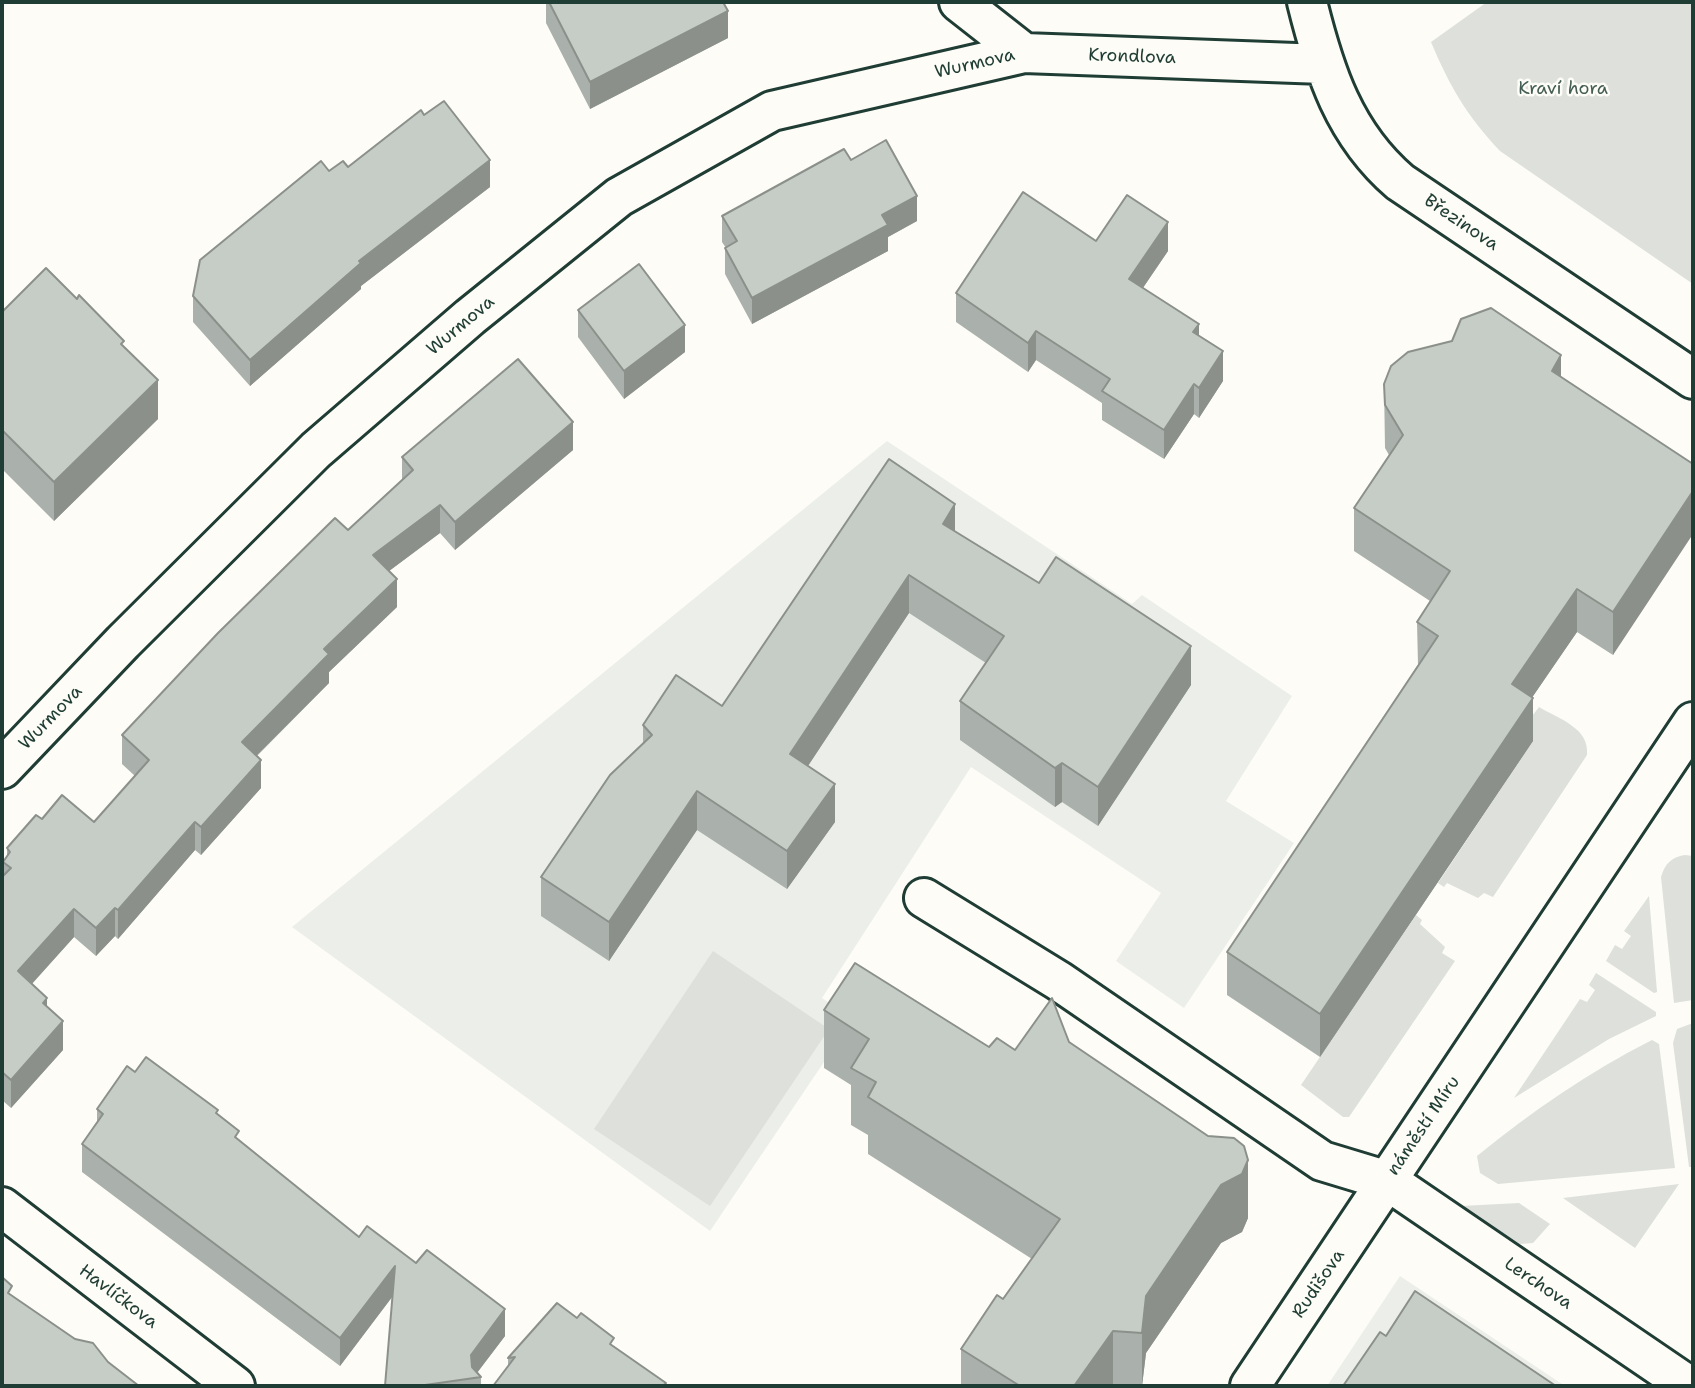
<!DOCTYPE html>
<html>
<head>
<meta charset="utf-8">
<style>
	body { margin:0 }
	#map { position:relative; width:1695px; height:1388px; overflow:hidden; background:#fdfcf7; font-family:"Shantell Sans",sans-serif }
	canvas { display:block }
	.frame { position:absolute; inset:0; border:4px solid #1f3d34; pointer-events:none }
</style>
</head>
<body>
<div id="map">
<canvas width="1695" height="1388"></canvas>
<div class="frame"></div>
</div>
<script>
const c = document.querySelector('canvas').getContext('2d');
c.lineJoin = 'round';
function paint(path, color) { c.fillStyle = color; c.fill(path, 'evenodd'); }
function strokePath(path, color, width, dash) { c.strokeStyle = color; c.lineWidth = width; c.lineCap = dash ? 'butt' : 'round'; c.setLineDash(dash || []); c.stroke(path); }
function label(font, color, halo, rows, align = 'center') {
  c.font = font + ' "Shantell Sans",sans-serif'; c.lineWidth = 5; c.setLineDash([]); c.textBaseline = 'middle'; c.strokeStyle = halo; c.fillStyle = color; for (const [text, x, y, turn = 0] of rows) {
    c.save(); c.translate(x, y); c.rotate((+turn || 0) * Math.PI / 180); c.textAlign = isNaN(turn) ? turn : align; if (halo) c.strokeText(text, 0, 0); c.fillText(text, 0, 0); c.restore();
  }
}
const built = new Path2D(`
	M887,441L1132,604L1142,595L1292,696L1226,801L1294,843L1184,1008L1116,961L1161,893L971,767L822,998L853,1019L710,1231L292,927Z
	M1400,1276L1565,1386H1327Z`);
const green = new Path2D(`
	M1487,2H1693V284L1500,151C1467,116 1450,87 1431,42Z
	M1539,707C1559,719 1590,728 1587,755L1493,897L1484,893L1478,898L1447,883L1444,887L1438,883L1533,741L1520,732Z
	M1685,855L1693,856V1000L1674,1003L1661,877C1665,864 1671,857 1685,855Z
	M1649,896L1657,992L1654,993L1606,961L1615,945L1622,949L1631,936L1624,931Z
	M1416,915L1422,920L1420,924L1445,947L1442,953L1455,961L1349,1117H1343L1301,1085Z
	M713,951L829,1029L710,1206L594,1129Z
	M1596,973L1656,1012V1016L1609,1039L1514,1098L1580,999L1587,1002L1595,990L1589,985Z
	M1693,1023V1167H1689L1673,1043L1677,1029Z
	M1652,1040L1659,1044L1675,1168L1498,1184L1480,1173L1477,1156C1532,1111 1589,1072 1652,1040Z
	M1679,1184L1635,1248L1563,1198Z
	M1519,1203L1550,1224L1533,1243L1520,1244L1461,1206Z`);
const minor = new Path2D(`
	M959,2L1024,53
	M1307,2C1324,71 1344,134 1400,182L1693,379
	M2,769L123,642L316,450L470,317L619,197L772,111L1024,53L1323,64
	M924,898L1059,981L1322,1161L1388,1181L1689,1386
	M2,1207L235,1386
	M1250,1386L1693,722`);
const wall = new Path2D(`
	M546,2H723L728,38L590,109L546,23Z
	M424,115L490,187L361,286V289L250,386L193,322V296L329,171L348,167Z
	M851,160L917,221L888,237V251L752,324L725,274V248H726L722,242V216Z
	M1096,241L1168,251L1143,288L1199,336L1223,381L1199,418L1194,414L1164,459L1102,420V403L1036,360L1028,372L956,322V293Z
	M578,310L685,352L624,399L578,337Z
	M2,312L124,347L158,419L54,521L2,469Z
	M1561,377L1693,464L1613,655L1577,632L1532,697L1533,741L1320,1057L1227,995V952L1418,665L1417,622L1430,601L1354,551V508L1389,455L1385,448L1384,384Z
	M573,450L455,550L440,533L389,571L397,607L329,672V683L257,756L261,788L201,855L195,850L118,939L115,936L96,956L74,937L32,984L47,1008L63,1050L11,1108L2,1100V877L3,875V862L7,857V848L42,819L94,822L135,776L122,764V735L402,480V457Z
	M955,531L1191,685L1098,826L1062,802L1055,807L960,740V701L986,663L909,613L808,766L835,822L787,889L697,830L609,961L541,916V877L643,744V725L722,706Z
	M824,1010L989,1047L1015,1050L1069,1042L1248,1218L1242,1232L1221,1243L1146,1353L1142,1386H961V1349L1003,1299L1032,1259L868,1154V1135L851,1125V1085L824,1068Z
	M135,1072L218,1115L239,1140L359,1237L505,1336L477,1373L481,1377V1386H385L393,1296L340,1366L82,1172V1144L97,1123V1109Z
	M614,1346L666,1386L508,1366V1358Z`);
const shadedWall = new Path2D(`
	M728,11V38L590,109V82Z
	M490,160V187L361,286V289L250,386V360L359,261Z
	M917,196V221L888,237V251L752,324V298L882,215Z
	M1168,222V251L1129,308V279Z
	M1199,324V353L1193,332Z
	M685,325V352L624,399V371Z
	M1036,331V360L1028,372V343Z
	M1223,351V381L1199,418V388Z
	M1561,355V398L1552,371Z
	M158,380V419L54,521V482Z
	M1194,384V414L1164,459V430Z
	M573,422V450L455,550V522Z
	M1693,491V534L1613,655V612Z
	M955,504V543L943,524Z
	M440,505V533L373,583V555Z
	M909,575V613L790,793V754Z
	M397,579V607L329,672V683L242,770V742L324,649Z
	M1577,589V632L1512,727V684Z
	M1191,646V685L1098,826V787Z
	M1533,698V741L1320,1057V1014Z
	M261,760V788L201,855V827Z
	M1062,763V802L1055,807V768Z
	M835,784V822L787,889V851Z
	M697,791V830L609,961V922Z
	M195,822V850L118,939V910Z
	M115,908V936L96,956V928Z
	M74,909V937L18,999V971Z
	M47,998V1026L43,1003Z
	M63,1021V1050L11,1108V1080Z
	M1248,1160V1218L1242,1232L1221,1243L1146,1353L1142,1386V1333L1146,1296L1221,1185Z
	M395,1266V1293L340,1366V1338Z
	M505,1309V1336L473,1378L471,1355Z
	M1113,1331V1386H1074Z`);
const building = new Path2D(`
	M549,2H723L728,11L590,82Z
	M444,101L490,160L359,261L361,263L250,360L193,296L200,260L321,161L329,171L343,161L348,167L421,110L424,115Z
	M886,140L917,196L882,215L888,225L752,298L725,248L737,241L722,216L844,149L851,160Z
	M1023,192L1096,241L1127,195L1168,222L1129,279L1199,324L1193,332L1223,351L1199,388L1194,384L1164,430L1102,391L1110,379L1036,331L1028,343L956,293Z
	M639,264L685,325L624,371L578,310Z
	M46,268L77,299L79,295L124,341L121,344L158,380L54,482L2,430V312Z
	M1491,308L1561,355L1552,371L1693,464V491L1613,612L1577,589L1512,684L1533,698L1320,1014L1227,952L1438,636L1417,622L1450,571L1354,508L1403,435L1385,405L1384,384L1391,366L1408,352L1452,341L1461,319Z
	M518,359L573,422L455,522L440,505L373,555L397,579L324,649L329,654L242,742L261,760L201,827L195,822L118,910L115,908L96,928L74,909L18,971L47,998L43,1003L63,1021L11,1080L2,1072V877L11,868L3,862L10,852L7,848L36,815L42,819L62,795L94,822L149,760L122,735L218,633L335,518L348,530L413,470L402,457Z
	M889,459L955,504L943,524L1039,583L1056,557L1191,646L1098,787L1062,763L1055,768L960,701L1004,636L909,575L790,754L835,784L787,851L697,791L609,922L541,877L610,775L652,735L643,725L676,675L722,706Z
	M855,963L989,1047L997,1038L1015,1050L1052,998L1069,1042L1208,1136L1234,1138L1244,1146L1248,1160L1242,1174L1221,1185L1146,1296L1142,1333L1113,1331L1074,1386H1020L961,1349L997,1295L1003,1299L1060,1219L868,1097L876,1082L851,1068L869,1039L824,1010Z
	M146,1057L218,1110L216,1113L239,1131L235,1137L359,1237L367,1226L416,1263L427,1250L505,1309L471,1355L472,1367L481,1377L418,1386H385L395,1266L340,1338L82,1144L103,1114L97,1109L127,1066L135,1072Z
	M2,1277L12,1286L8,1293L75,1339L93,1343L108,1362L139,1386H2Z
	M1415,1291L1556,1386H1343L1380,1332L1386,1336Z
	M557,1303L577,1318L581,1313L614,1338L610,1344L666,1383L663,1386H493L515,1357L508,1358Z`);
const streetNames = [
	["Krondlova",1132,57,2],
	["Wurmova",975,64,-13],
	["Březinova",1461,223,34],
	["Wurmova",461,326,-40],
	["Wurmova",51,718,-46],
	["náměstí Míru",1424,1126,-56],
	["Rudišova",1319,1284,-56],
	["Lerchova",1538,1284,34],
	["Havlíčkova",118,1297,37]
];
const parkNames = [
	["Kraví hora",1563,89]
];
paint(built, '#eceee9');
paint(green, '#dde0db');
strokePath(minor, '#1f3d34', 44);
strokePath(minor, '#fdfcf7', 38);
paint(wall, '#aab0ab');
paint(shadedWall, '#8b908b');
paint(building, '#c6cdc7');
strokePath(building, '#8b908b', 2);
label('18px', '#1f3d34', '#fdfcf7', streetNames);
label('18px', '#455e55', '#fdfcf7', parkNames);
</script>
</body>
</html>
